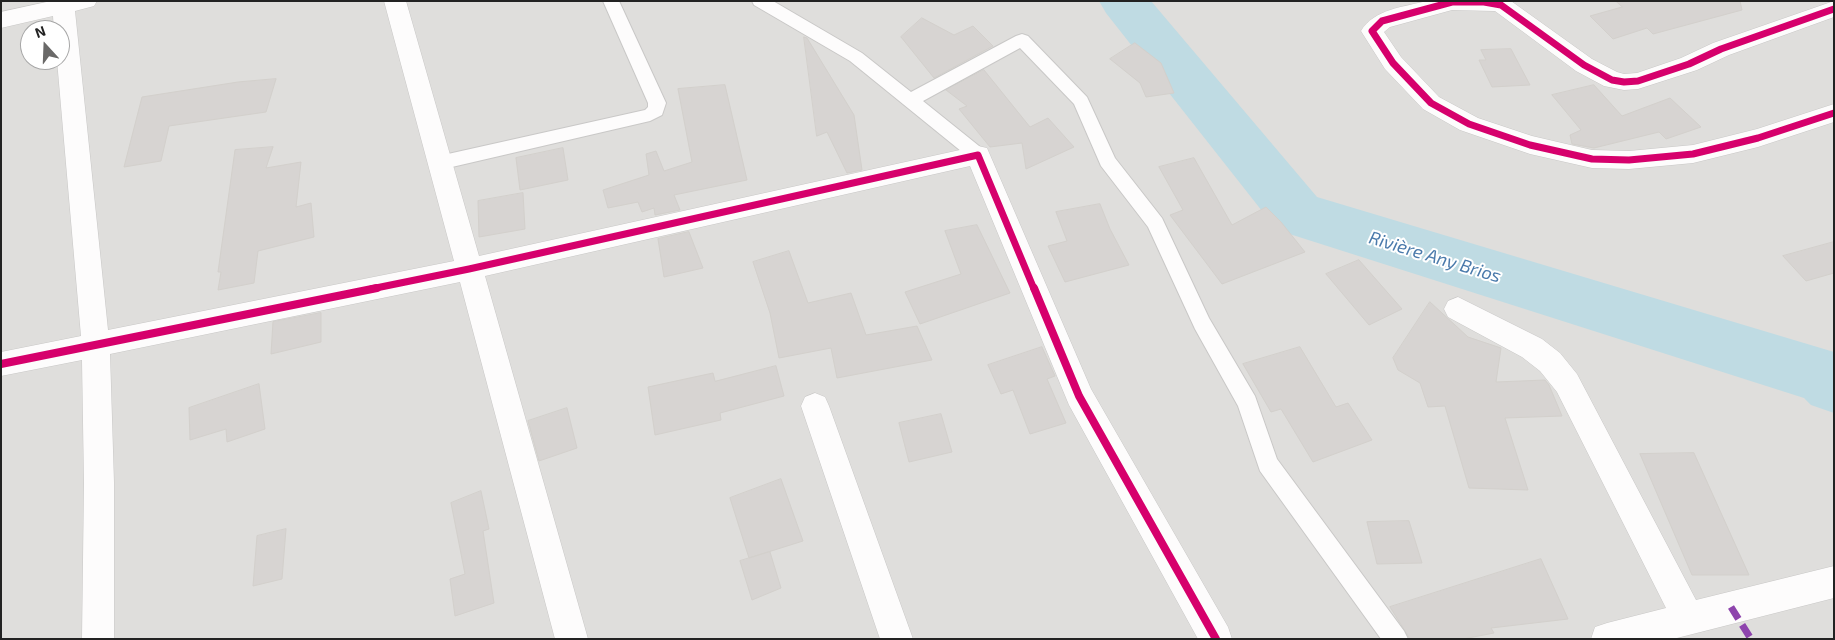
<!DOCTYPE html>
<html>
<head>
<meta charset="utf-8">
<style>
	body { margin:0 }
	#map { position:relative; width:1835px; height:640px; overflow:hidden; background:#f0eeeb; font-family:"Exo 2",sans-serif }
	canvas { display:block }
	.frame { position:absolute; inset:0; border:2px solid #222; pointer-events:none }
	.north { position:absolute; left:20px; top:20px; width:50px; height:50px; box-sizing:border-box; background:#fff; border:1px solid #a7a7a7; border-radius:50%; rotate:340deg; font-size:14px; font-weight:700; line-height:20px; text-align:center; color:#222 }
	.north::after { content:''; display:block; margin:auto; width:18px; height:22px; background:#6a6968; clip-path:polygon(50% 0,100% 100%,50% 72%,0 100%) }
</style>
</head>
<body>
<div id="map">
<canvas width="1835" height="640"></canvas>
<div class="frame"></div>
<div class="north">N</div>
</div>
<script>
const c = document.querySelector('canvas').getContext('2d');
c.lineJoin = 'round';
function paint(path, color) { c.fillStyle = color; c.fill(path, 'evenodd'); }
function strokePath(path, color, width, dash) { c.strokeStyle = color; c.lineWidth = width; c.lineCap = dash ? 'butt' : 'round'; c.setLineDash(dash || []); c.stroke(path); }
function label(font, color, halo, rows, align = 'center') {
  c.font = font + ' "Exo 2",sans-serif'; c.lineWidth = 4; c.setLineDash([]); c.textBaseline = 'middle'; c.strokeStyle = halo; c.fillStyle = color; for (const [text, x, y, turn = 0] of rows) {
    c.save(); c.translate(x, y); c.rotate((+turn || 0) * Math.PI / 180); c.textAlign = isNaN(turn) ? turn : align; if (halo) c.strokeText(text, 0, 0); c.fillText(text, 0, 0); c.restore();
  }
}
const residential = new Path2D(`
	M1,1H1834V639H1ZM30,30H60V60H30Z`);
const river = new Path2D(`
	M1099,1H1151L1317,197L1834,352V413L1811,405L1804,398L1277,230L1106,13Z`);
const building = new Path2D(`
	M1616,1H1740L1742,10L1653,34L1647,28L1613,39L1590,16L1622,7Z
	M922,18L954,35L973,26L993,46L934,78L901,37Z
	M804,37L807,38L854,115L862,170L847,173L827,132L817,136Z
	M1135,43L1161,63L1174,93L1146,97L1140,83L1110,59Z
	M1511,49L1530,85L1492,87L1479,60H1486L1481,50Z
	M984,70L1030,127L1048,118L1074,147L1026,169L1022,143L990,147L959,109L967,106L946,90Z
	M276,79L266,112L169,126L161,161L124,167L142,97L238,82Z
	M725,85L747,180L674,195L680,210L655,215L654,208L642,212L638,202L608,208L603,190L649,175L646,154L656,151L664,171L692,162L678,89Z
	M1594,85L1622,116L1670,98L1701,127L1666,139L1659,132L1594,148L1572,144L1570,135L1581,130L1552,95Z
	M273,147L266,168L301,162L296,207L311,203L314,237L258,251L254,283L218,290L221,272H218L235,150Z
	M563,148L568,180L520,190L516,158Z
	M1194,158L1232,225L1266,207L1281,222L1305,252L1222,284L1170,215L1183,210L1159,167Z
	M523,193L525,229L479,237L478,201Z
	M1100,204L1110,229L1129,265L1065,282L1048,246L1067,241L1056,212Z
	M977,225L1010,293L920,324L905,292L961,274L945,231Z
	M689,232L703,268L664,277L658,239Z
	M1834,242V273L1806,281L1783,256Z
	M789,251L808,303L851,293L866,335L917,326L932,360L837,378L831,348L779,358L770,313L753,262Z
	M1359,260L1402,309L1369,325L1326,274Z
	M1430,302L1468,337L1501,348L1496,382L1545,380L1549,385L1562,416L1505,418L1528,490L1469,488L1445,406L1428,407L1420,383L1398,370L1393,358Z
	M321,313V342L271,354L273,322Z
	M1042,347L1055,376L1047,379L1066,423L1030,434L1013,390L1001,394L988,365Z
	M1300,347L1336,407L1348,403L1372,440L1313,462L1281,409L1271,412L1243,364Z
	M776,366L784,396L720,413L721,420L655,435L648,387L713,373L715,381Z
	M259,384L265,429L227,442L226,429L190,440L189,408Z
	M567,408L577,448L539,461L528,421Z
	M941,414L952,452L909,462L899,423Z
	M1694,453L1749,575H1692L1640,454Z
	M781,479L803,541L749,558L730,498Z
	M481,491L489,529L483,531L494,603L455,616L450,579L465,574L451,503Z
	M1409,521L1422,563L1377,564L1367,522Z
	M286,529L282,579L253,586L257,536Z
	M770,552L781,588L752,600L740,561Z
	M1541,559L1568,619L1491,628L1494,633L1463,639H1410L1390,607Z`);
const service = new Path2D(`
	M603,1H619L666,103L662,115L650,121L439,170L433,168L430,163L433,158L439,156L645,110L648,107V103Z
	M752,1H773L862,53L911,92L1016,36L1022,34L1028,36L1087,97L1115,158L1162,218L1209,318L1255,396L1277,459L1404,631L1408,639H1381L1260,471L1238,406L1195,329L1148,227L1101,166L1074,104L1020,48L923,101L984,150L987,155L984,160L978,162L972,160L850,61L754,5Z`);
const minor = new Path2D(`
	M51,1H97L94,6L75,11L108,330L454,261L384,1H406L479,256L978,146L987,148L1091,389L1228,627L1232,639H1198L1069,405L970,166L485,276L588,639H555L460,282L110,354L114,483V639H82L84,483L82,360L1,376V352L81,336L57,60H60V30H54L53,16L1,28V12Z
	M1427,1H1511L1592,59L1617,72L1624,74L1637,73L1681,58L1713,43L1834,1V17L1729,55L1697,70L1638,89L1624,90L1604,86L1576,71L1495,11L1452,10L1390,27L1384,32L1401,57L1439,97L1478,118L1532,136L1592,150L1629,151L1693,145L1757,129L1834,104V122L1758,147L1693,163L1629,169L1592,168L1530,154L1460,130L1423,109L1385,69L1361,31C1374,9 1404,7 1427,1Z
	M1458,297L1542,339L1560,353L1577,374L1696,600L1834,566V598L1673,639H1591L1595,627L1607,623L1666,608L1557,392L1540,371L1522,357L1448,317L1444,309L1448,301Z
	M815,393L825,397L829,406L913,639H880L801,406L805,397Z`);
const quiet = new Path2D(`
	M1731,607L1751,639`);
const cyclewayFar1 = new Path2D(`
	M1834,9L1721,49L1689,64L1638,81L1624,82L1612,80L1584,65L1501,5L1484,2H1452L1382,21L1372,31L1393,63L1431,103L1469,124L1530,145L1592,159L1629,160L1693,154L1758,138L1834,113
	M371,289L469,269L978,155L1034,289`);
const cycleway = new Path2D(`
	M1034,288L1079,396L1216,639
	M1,364L377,288`);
const waterNames = [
	["Rivière Any Brios",1435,257,17]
];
paint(residential, '#dfdedc');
paint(river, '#bfdbe3');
paint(building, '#d7d4d2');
strokePath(building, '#d3d0cc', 1);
strokePath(service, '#c9c8c7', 2);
strokePath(minor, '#c9c8c7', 1);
paint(service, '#fdfcfc');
paint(minor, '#fdfcfc');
strokePath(quiet, '#8e44ad', 7, [14, 7]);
strokePath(cyclewayFar1, '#d6006c', 7);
strokePath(cycleway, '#d6006c', 8);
label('italic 18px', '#4a7aab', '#fff', waterNames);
</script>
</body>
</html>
